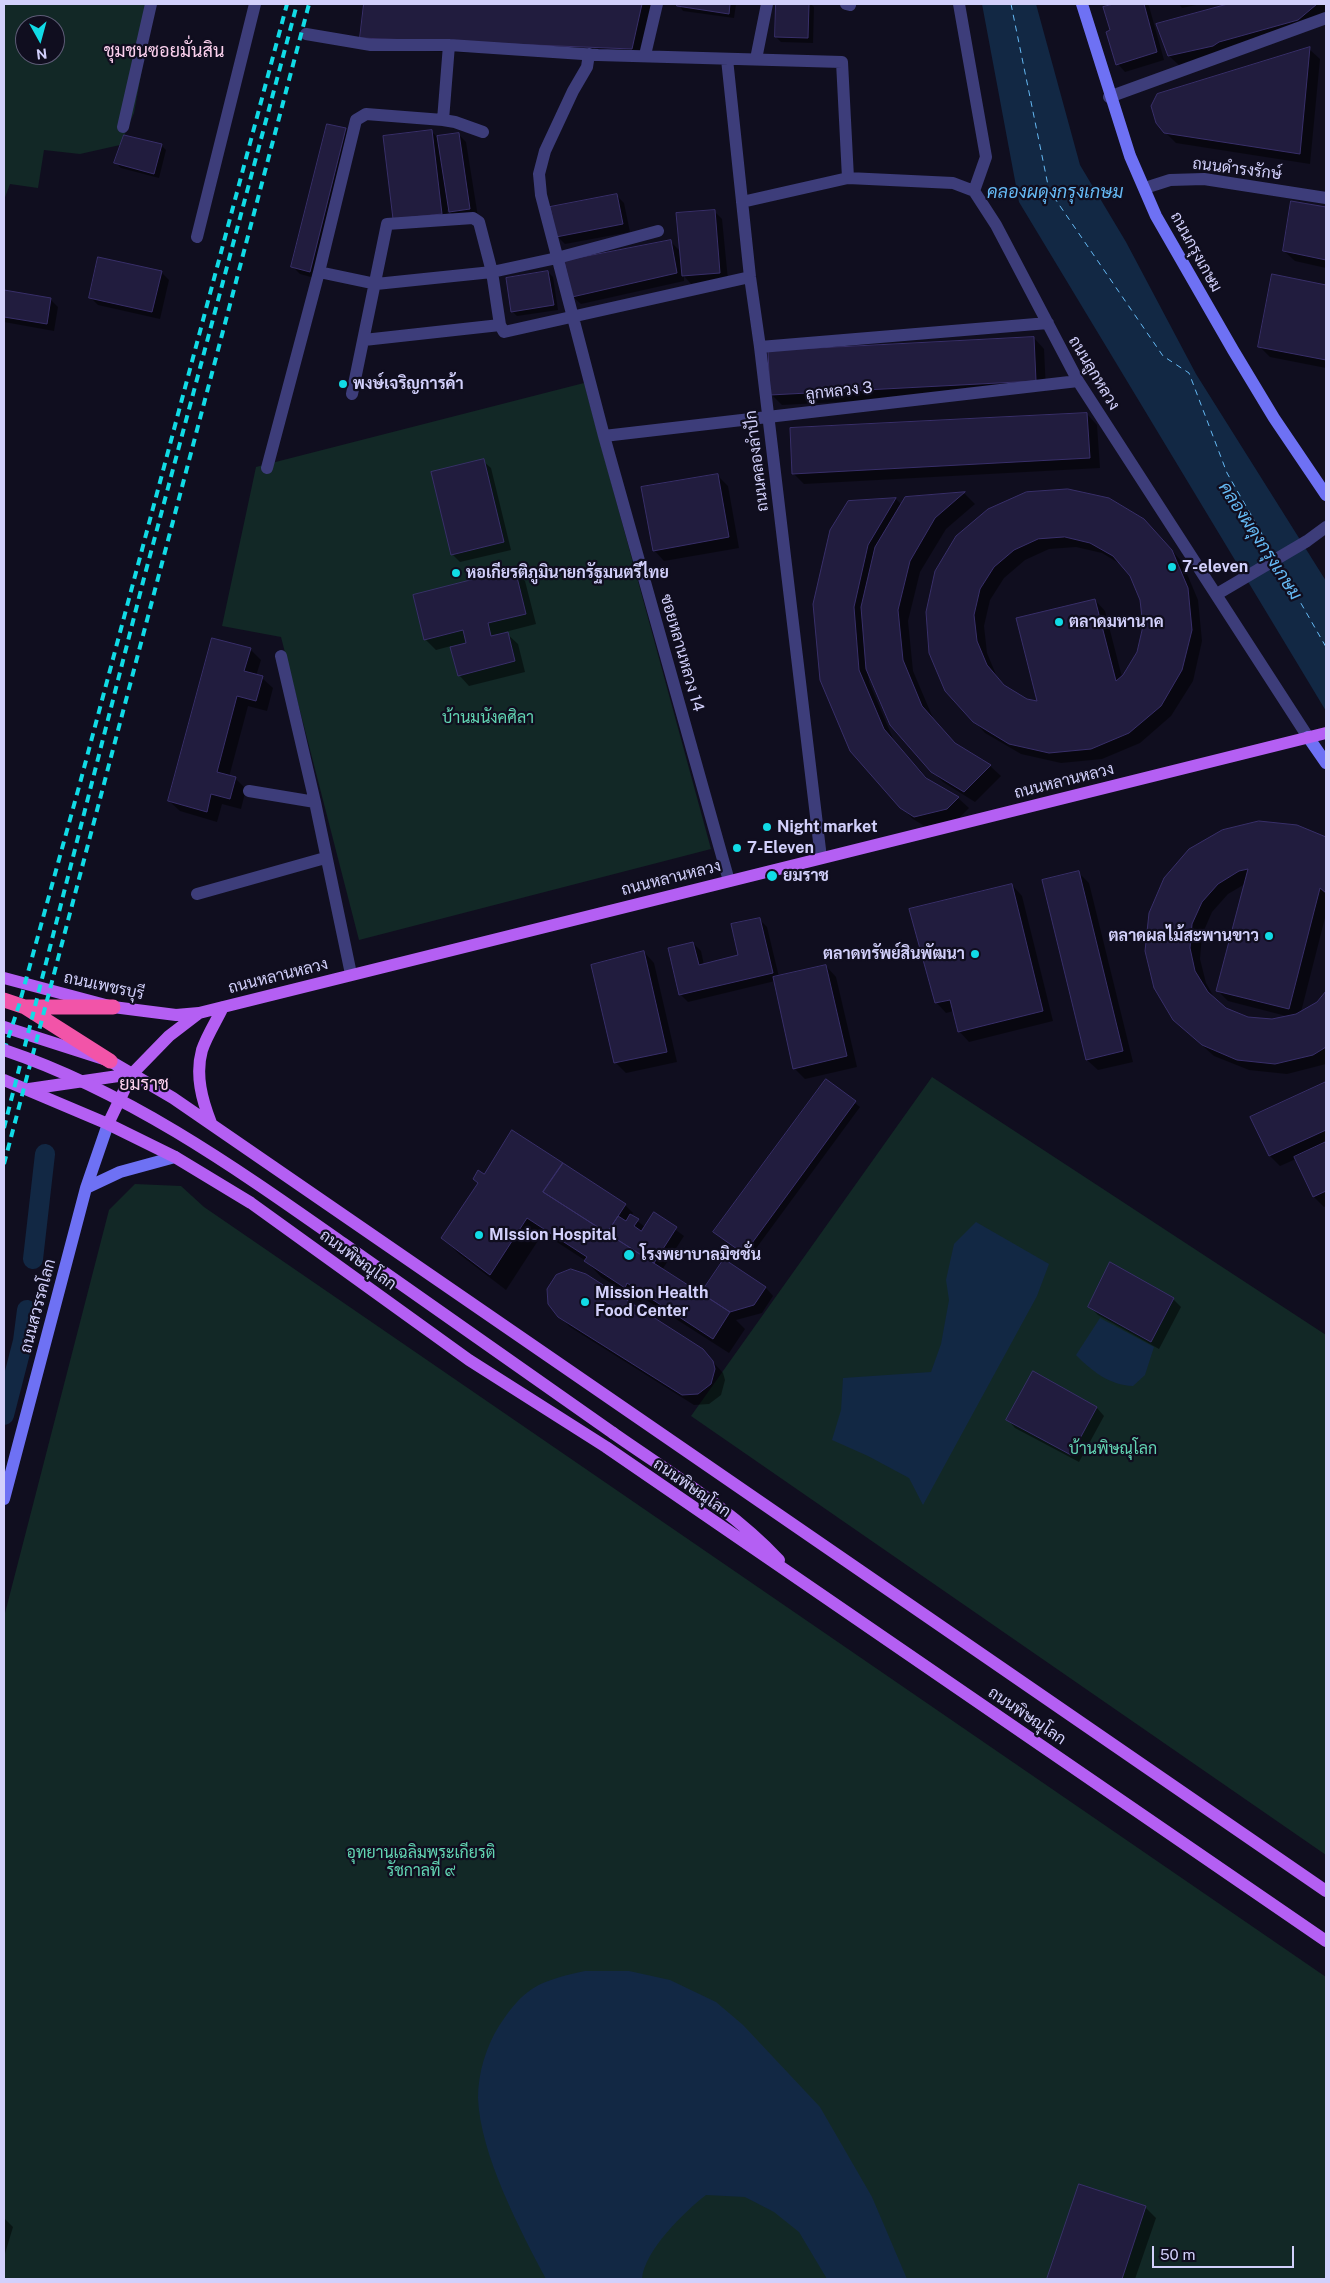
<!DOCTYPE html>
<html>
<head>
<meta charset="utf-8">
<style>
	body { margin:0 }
	#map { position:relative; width:1330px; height:2283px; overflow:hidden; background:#100e1f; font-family:"Public Sans",sans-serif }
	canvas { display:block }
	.frame { position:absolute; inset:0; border:5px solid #d2d0fb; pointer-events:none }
	.north { position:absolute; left:15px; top:15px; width:50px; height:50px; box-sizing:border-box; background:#100e1f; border:1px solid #5e5c77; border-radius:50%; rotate:173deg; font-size:14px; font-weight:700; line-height:20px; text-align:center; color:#d2d0fb }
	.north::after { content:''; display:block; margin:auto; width:18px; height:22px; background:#11dbe6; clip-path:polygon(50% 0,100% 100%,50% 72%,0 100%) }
	.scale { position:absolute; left:1152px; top:2246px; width:142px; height:22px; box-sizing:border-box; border:2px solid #d2d0fb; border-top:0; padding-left:6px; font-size:15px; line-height:18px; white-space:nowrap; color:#d2d0fb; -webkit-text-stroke:4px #100e1f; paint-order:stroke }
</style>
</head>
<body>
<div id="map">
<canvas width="1330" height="2283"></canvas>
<div class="frame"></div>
<div class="north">N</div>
<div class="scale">50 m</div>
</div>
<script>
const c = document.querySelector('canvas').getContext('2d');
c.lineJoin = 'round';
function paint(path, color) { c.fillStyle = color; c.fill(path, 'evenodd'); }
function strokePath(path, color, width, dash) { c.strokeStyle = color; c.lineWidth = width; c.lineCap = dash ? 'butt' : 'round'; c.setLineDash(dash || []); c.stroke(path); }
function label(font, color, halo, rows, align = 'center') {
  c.font = font + ' "Public Sans",Sarabun,sans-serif'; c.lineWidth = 4.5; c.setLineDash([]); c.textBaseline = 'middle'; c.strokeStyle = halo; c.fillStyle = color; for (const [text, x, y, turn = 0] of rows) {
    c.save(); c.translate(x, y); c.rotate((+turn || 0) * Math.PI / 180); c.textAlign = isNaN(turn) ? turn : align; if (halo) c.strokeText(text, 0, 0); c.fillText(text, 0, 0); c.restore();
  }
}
const green = new Path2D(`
	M4,4H154L134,113L120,145L80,154L44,150L38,188L10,184L4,200ZM25,25H55V55H25Z
	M584,383L711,849L359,940L281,637L222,626L256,467Z
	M932,1077L1326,1335V1855L691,1416Z
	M135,1184L181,1186L204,1207L1326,1977V2279H4V1617L109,1210Z`);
const water = new Path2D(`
	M982,4H1036L1080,165L1126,242L1196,374L1326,581V711L1019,202Z
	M976,1222L1049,1264L1037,1296L923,1505L909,1478L868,1456L832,1440L841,1410L843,1378L931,1372L941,1344L949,1300L946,1280L954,1244Z
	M1100,1318L1154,1347L1145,1375L1133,1386C1109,1385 1092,1371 1076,1355Z
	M585,1971H629L670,1980L716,2002L743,2025L820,2107L872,2197L907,2279H827L799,2232L774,2212L745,2197L706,2195C685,2211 644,2251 642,2279H546C520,2230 480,2154 478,2098C478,2073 486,2047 499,2026C525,1986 540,1981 585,1971Z`);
const shadow = new Path2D(`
	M365,4H654L642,59L372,49L361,38Z
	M679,4H736L734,18L683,11Z
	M777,4H811L814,7L813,43L781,42L776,37Z
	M1119,4H1147L1149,6L1164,60L1125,72L1118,64L1104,8Z
	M1179,4H1201L1182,8Z
	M1232,4H1326V15L1180,66L1169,56L1158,25Z
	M1309,49L1320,59L1310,164L1176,143L1165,132Z
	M346,129L354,137L318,279L300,274L292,266Z
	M431,131L438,138L458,134L466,142L478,217L458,220L447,209L449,221L402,227Z
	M161,145L166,150L159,178L121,168L116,163Z
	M616,195L624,203L630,232L565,244L557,236Z
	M1292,202L1326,208V268L1295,261L1284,251Z
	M714,211L722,219L728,280L691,284L684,276V281L581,304L573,297L670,241L681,252Z
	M161,272L169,280L160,319L98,305L90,297Z
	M548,272L553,277L558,310L517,316L512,311Z
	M1273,276L1326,286V368L1270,357L1259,346Z
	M4,291L51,300L58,307L54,331L4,322Z
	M1034,338L1044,349L1046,391L782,405L772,395Z
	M1087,414L1097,425L1100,468L804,484L793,473Z
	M483,461L491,468L511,550L460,562L452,554Z
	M717,475L728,486L739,548L664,561L654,550Z
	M1027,493L1155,531L1182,562L1198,600L1202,641L1193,681L1171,716L1140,743L1102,759L1061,763L1021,754L985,733L974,721L930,653ZM1076,547L1102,553L1122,565L1131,575L1142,600L1144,626L1138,652L1122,677L1105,611L1095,600L1038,703L1026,700L1007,688L997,677L987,653L984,626L990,600L1004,578L1025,560L1049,549Z
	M965,494L975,504L946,529L920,572L908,621L913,671L933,718L957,746L990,766L1001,776L975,802L943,782L932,771L868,672L869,682L894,741L929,780L958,798L969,808L958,819L926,827L913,819L901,807L851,750L848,502L896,499L902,505L906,498Z
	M514,571L525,581L536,624L505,632L518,644L525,672L469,686L459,675L451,646L436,650L425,639Z
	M250,649L261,660L256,676L262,678L273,688L267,711L248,706L229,777L235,778L246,789L241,809L222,804L217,822L180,811L169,801Z
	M1297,826L1326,838V914L1301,1012L1318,1003L1326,993V1064L1287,1074L1249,1070L1214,1056L1186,1031L1150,913ZM1245,884L1218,991L1228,1001L1290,1017L1273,1021L1248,1018L1225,1009L1216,1001L1206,983L1200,959L1202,935L1212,912L1228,894Z
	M1078,872L1089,883L1133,1062L1098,1070L1087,1060L1044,881Z
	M1012,885L1022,896L1053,1021L969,1042L959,1031L954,1011L946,1013L936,1002Z
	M759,919L767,927L779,977L826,966L836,977L857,1067L805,1079L794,1068L775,981L688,1002L680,994L693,943L701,951L704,965L740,956Z
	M644,952L654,963L677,1062L626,1073L615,1062Z
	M826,1080L860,1107L749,1258L720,1236Z
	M1326,1084V1206L1324,1207L1314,1197L1296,1159L1280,1166L1270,1156L1252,1118Z
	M484,1175L625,1205L633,1213L631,1216L645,1227L654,1214L684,1236L662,1270L706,1298L703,1293L766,1288L773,1296L762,1313L736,1320L745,1329L729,1353L643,1298L641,1302L601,1277L586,1261L543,1233L506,1290L459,1254L443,1238L479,1184L474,1179Z
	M1173,1299L1181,1307L1159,1349L1098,1315L1090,1307Z
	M559,1316L702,1350L723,1373L725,1380L721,1395L709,1404L694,1405L570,1327Z
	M1033,1373L1097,1408L1104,1416L1079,1462L1015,1428L1008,1420Z
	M1080,2185L1146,2208L1156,2218L1135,2279H1048Z
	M4,2218L13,2227L4,2257Z`);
const canal = new Path2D(`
	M33,1259L45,1154
	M4,1415L23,1341L27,1310`);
const ferry = new Path2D(`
	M1011,4L1049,190L1163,356L1189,373L1227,473L1274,555
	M1279,565L1326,647`);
const building = new Path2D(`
	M364,4H642L632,49L360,38Z
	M677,4H730L729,14L677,6Z
	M776,4H809L808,38L775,37Z
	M1114,4H1144L1157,52L1116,65L1106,32L1110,30L1103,7Z
	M1228,4H1317L1298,20L1219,42L1213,46L1168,56L1156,24Z
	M1310,47L1300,154L1164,133L1156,123L1151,106L1157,94Z
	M327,124L346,128L310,272L291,267Z
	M432,130L442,214L393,219L383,136Z
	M459,133L470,209L449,212L437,136Z
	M124,135L162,144L154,174L114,163Z
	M617,194L623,224L556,237L550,207Z
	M1291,201L1326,207V260L1283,251Z
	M715,210L720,273L682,276L676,213Z
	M671,240L677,273L572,297L564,261Z
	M98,257L162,271L152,312L89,298Z
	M548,271L554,305L511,312L506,278Z
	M1272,274L1326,285V360L1258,347Z
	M4,290L51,298L47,324L4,317Z
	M1034,337L1036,381L770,395L768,351Z
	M1087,413L1090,458L792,474L790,428Z
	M484,459L504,542L451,555L431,472Z
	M718,474L729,537L653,551L641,487Z
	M1068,489L1109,498L1144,519L1172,550L1188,588L1192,630L1182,670L1161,706L1129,733L1091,749L1049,753L1009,744L973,722L945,691L929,653L926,612L935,571L956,536L988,509L1026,492ZM1065,537L1090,543L1113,556L1130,576L1140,600L1143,626L1137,652L1123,675L1116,681L1095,599L1016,618L1037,701L1027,699L1004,685L987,665L977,641L974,615L980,589L994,567L1014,550L1038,539Z
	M965,492L935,518L910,561L898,610L903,660L922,706L955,743L991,765L964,792L931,772L890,725L866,669L861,607L875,547L905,497Z
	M896,498L868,545L854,607L859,670L884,729L926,778L959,797L947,809L914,817L900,808L850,751L820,680L813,604L830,530L848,501Z
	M515,569L526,614L488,623L491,636L508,632L515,661L458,676L450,647L466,643L463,630L424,640L413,595Z
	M212,638L251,648L244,671L263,676L256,701L237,696L217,772L236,777L230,799L211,794L207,812L168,801Z
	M1259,821L1297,825L1326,837V893L1320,888L1289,1009L1216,991L1248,869L1239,871L1218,884L1202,902L1192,924L1190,948L1195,971L1208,992L1226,1008L1248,1017L1272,1019L1296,1014L1317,1002L1326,991V1047L1313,1055L1275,1064L1237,1060L1202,1045L1173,1020L1154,988L1145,951L1149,913L1164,878L1189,849L1222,830Z
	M1079,871L1123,1051L1086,1060L1042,880Z
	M1012,884L1043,1011L958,1032L950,1000L935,1003L909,909Z
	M760,918L773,973L679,995L668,948L693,942L699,965L738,955L731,924Z
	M644,951L667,1052L614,1063L591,965Z
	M826,965L847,1056L793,1069L773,977Z
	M826,1079L856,1101L744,1254L713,1232Z
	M1326,1082V1130L1269,1156L1250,1117Z
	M512,1130L563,1163L543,1192L730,1312L713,1339L627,1283L625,1288L584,1261L587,1257L527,1218L490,1275L441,1238L478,1183L473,1179L478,1170L484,1174Z
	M1326,1142V1191L1313,1197L1294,1157Z
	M563,1163L626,1204L607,1233L543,1192Z
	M654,1212L677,1227L654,1263L607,1233L618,1216L626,1221L630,1214L639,1219L634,1226L641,1231Z
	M724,1259L766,1287L754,1305L730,1312L701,1293Z
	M1110,1262L1174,1298L1151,1342L1088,1307Z
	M571,1269L586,1274L703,1349L713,1361L715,1369L711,1384L698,1394L682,1395L558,1317L548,1304L547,1289L556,1275Z
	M1033,1371L1097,1407L1071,1455L1006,1420Z
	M1079,2184L1146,2206L1122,2279H1047Z`);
const street = new Path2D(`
	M846,4L850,5
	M959,4L986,157L974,191
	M306,34L371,45H449L598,55L842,62L848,178
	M589,54L587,67L573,91L545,151L539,174L541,195L604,436L729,881
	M645,55L657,4
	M727,59L750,277L760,347L821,858
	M756,59L767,4
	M1109,97L1326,18
	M443,120L449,45
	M123,127L151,4
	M1145,188L1170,180L1204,179L1326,198
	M742,202L848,178L953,183L974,191L996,225L1078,381L1308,737
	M197,237L255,4
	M319,272L376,284L492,272L557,258L658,231
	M364,340L500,325
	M760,347L1048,323
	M352,394L387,224L473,218L479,222L492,272L500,325L504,332L750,277
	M604,436L1078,381
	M267,468L319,272L356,120L366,114L443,120L455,122L483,132
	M1217,594L1307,541L1326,527
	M281,656L315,802L351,974
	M249,791L315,802
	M197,894L325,858`);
const secondary = new Path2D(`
	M1082,4L1130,156L1156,216L1233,350L1274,418L1326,495
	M1308,737L1326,763
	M86,1188L120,1172L175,1157
	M4,1499L86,1188L108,1124`);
const primary = new Path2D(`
	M4,978L113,1007L176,1015L199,1013
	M4,1027L110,1061L173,1098L1326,1891
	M4,1080L108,1124L175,1157L251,1203L469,1360L606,1447L1326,1941
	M29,1089L132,1074
	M211,1123C202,1100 195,1075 202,1050C207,1035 217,1020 223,1007
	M108,1124L132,1074L169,1036L199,1013L1326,733
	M613,1433C670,1473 731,1509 779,1560`);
const highway = new Path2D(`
	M4,1000L25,1007H113
	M25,1007L110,1061`);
const rail = new Path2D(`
	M4,1051L19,1005L80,783L287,4
	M4,1128L144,578L297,4
	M4,1164L309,4`);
const primaryBridge = new Path2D(`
	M4,1050C129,1092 237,1169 344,1244C434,1307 523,1370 613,1433`);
const markers = [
	[343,384,5,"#11dbe6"],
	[1172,567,5,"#11dbe6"],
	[456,573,5,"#11dbe6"],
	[1059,622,5,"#11dbe6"],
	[767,827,5,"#11dbe6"],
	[737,848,5,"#11dbe6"],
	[772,876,6,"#11dbe6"],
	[1269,936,5,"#11dbe6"],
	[975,954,5,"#11dbe6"],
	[479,1235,5,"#11dbe6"],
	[629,1255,6,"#11dbe6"],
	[585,1302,5,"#11dbe6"]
];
const streetNames = [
	["ถนนดำรงรักษ์",1237,169,7],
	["ถนนกรุงเกษม",1196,252,61],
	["ถนนลูกหลวง",1094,373,59],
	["ลูกหลวง 3",839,391,-6],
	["ถนนคลองลำปัก",757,461,-97],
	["ซอยหลานหลวง 14",682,653,74],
	["ถนนหลานหลวง",1064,781,-14],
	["ถนนหลานหลวง",671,878,-14],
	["ถนนหลานหลวง",278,976,-14],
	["ถนนเพชรบุรี",104,986,12],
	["ถนนพิษณุโลก",358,1260,36],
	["ถนนสวรรคโลก",38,1306,-75],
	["ถนนพิษณุโลก",692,1488,35],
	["ถนนพิษณุโลก",1027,1716,34]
];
const poiNames = [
	["พงษ์เจริญการค้า",353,384],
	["7-eleven",1182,567],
	["หอเกียรติภูมินายกรัฐมนตรีไทย",466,573],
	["ตลาดมหานาค",1069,622],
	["Night market",777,827],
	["7-Eleven",747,848],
	["ยมราช",783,876],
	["ตลาดผลไม้สะพานขาว",1259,936,"right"],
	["ตลาดทรัพย์สินพัฒนา",965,954,"right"],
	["MIssion Hospital",489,1235],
	["โรงพยาบาลมิชชั่น",640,1255],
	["Mission Health",595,1293],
	["Food Center",595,1311]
];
const parkNames = [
	["บ้านมนังคศิลา",488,718],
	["บ้านพิษณุโลก",1113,1449],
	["อุทยานเฉลิมพระเกียรติ",421,1853],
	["รัชกาลที่ ๙",421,1871]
];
const neighbourhoodNames = [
	["ชุมชนซอยมั่นสิน",164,51],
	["ยมราช",144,1084]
];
const waterNames = [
	["คลองผดุงกรุงเกษม",1055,192],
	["คลองผดุงกรุงเกษม",1260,541,57]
];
paint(green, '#122826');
paint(water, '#122844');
paint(shadow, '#0007');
strokePath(canal, '#122844', 20);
strokePath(ferry, '#65b9f4', 1, [6, 5]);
paint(building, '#211c3e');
strokePath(building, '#382f69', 1);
strokePath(street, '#3d3d7a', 12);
strokePath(secondary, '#6e71f4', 12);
strokePath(primary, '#b45ff3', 12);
strokePath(highway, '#f254a8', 15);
strokePath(rail, '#11dbe6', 4, [8, 6]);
strokePath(primaryBridge, '#b45ff3', 12);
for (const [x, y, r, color] of markers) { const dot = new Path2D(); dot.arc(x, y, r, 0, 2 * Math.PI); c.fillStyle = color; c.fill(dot); strokePath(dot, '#100e1f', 2); }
label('16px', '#d2d0fb', '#100e1f', streetNames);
label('bold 16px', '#d2d0fb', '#100e1f', poiNames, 'left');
label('16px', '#62d5b3', '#100e1f', parkNames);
label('18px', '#fcd1ee', '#100e1f', neighbourhoodNames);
label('italic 18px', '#65b9f4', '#100e1f', waterNames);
</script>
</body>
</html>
